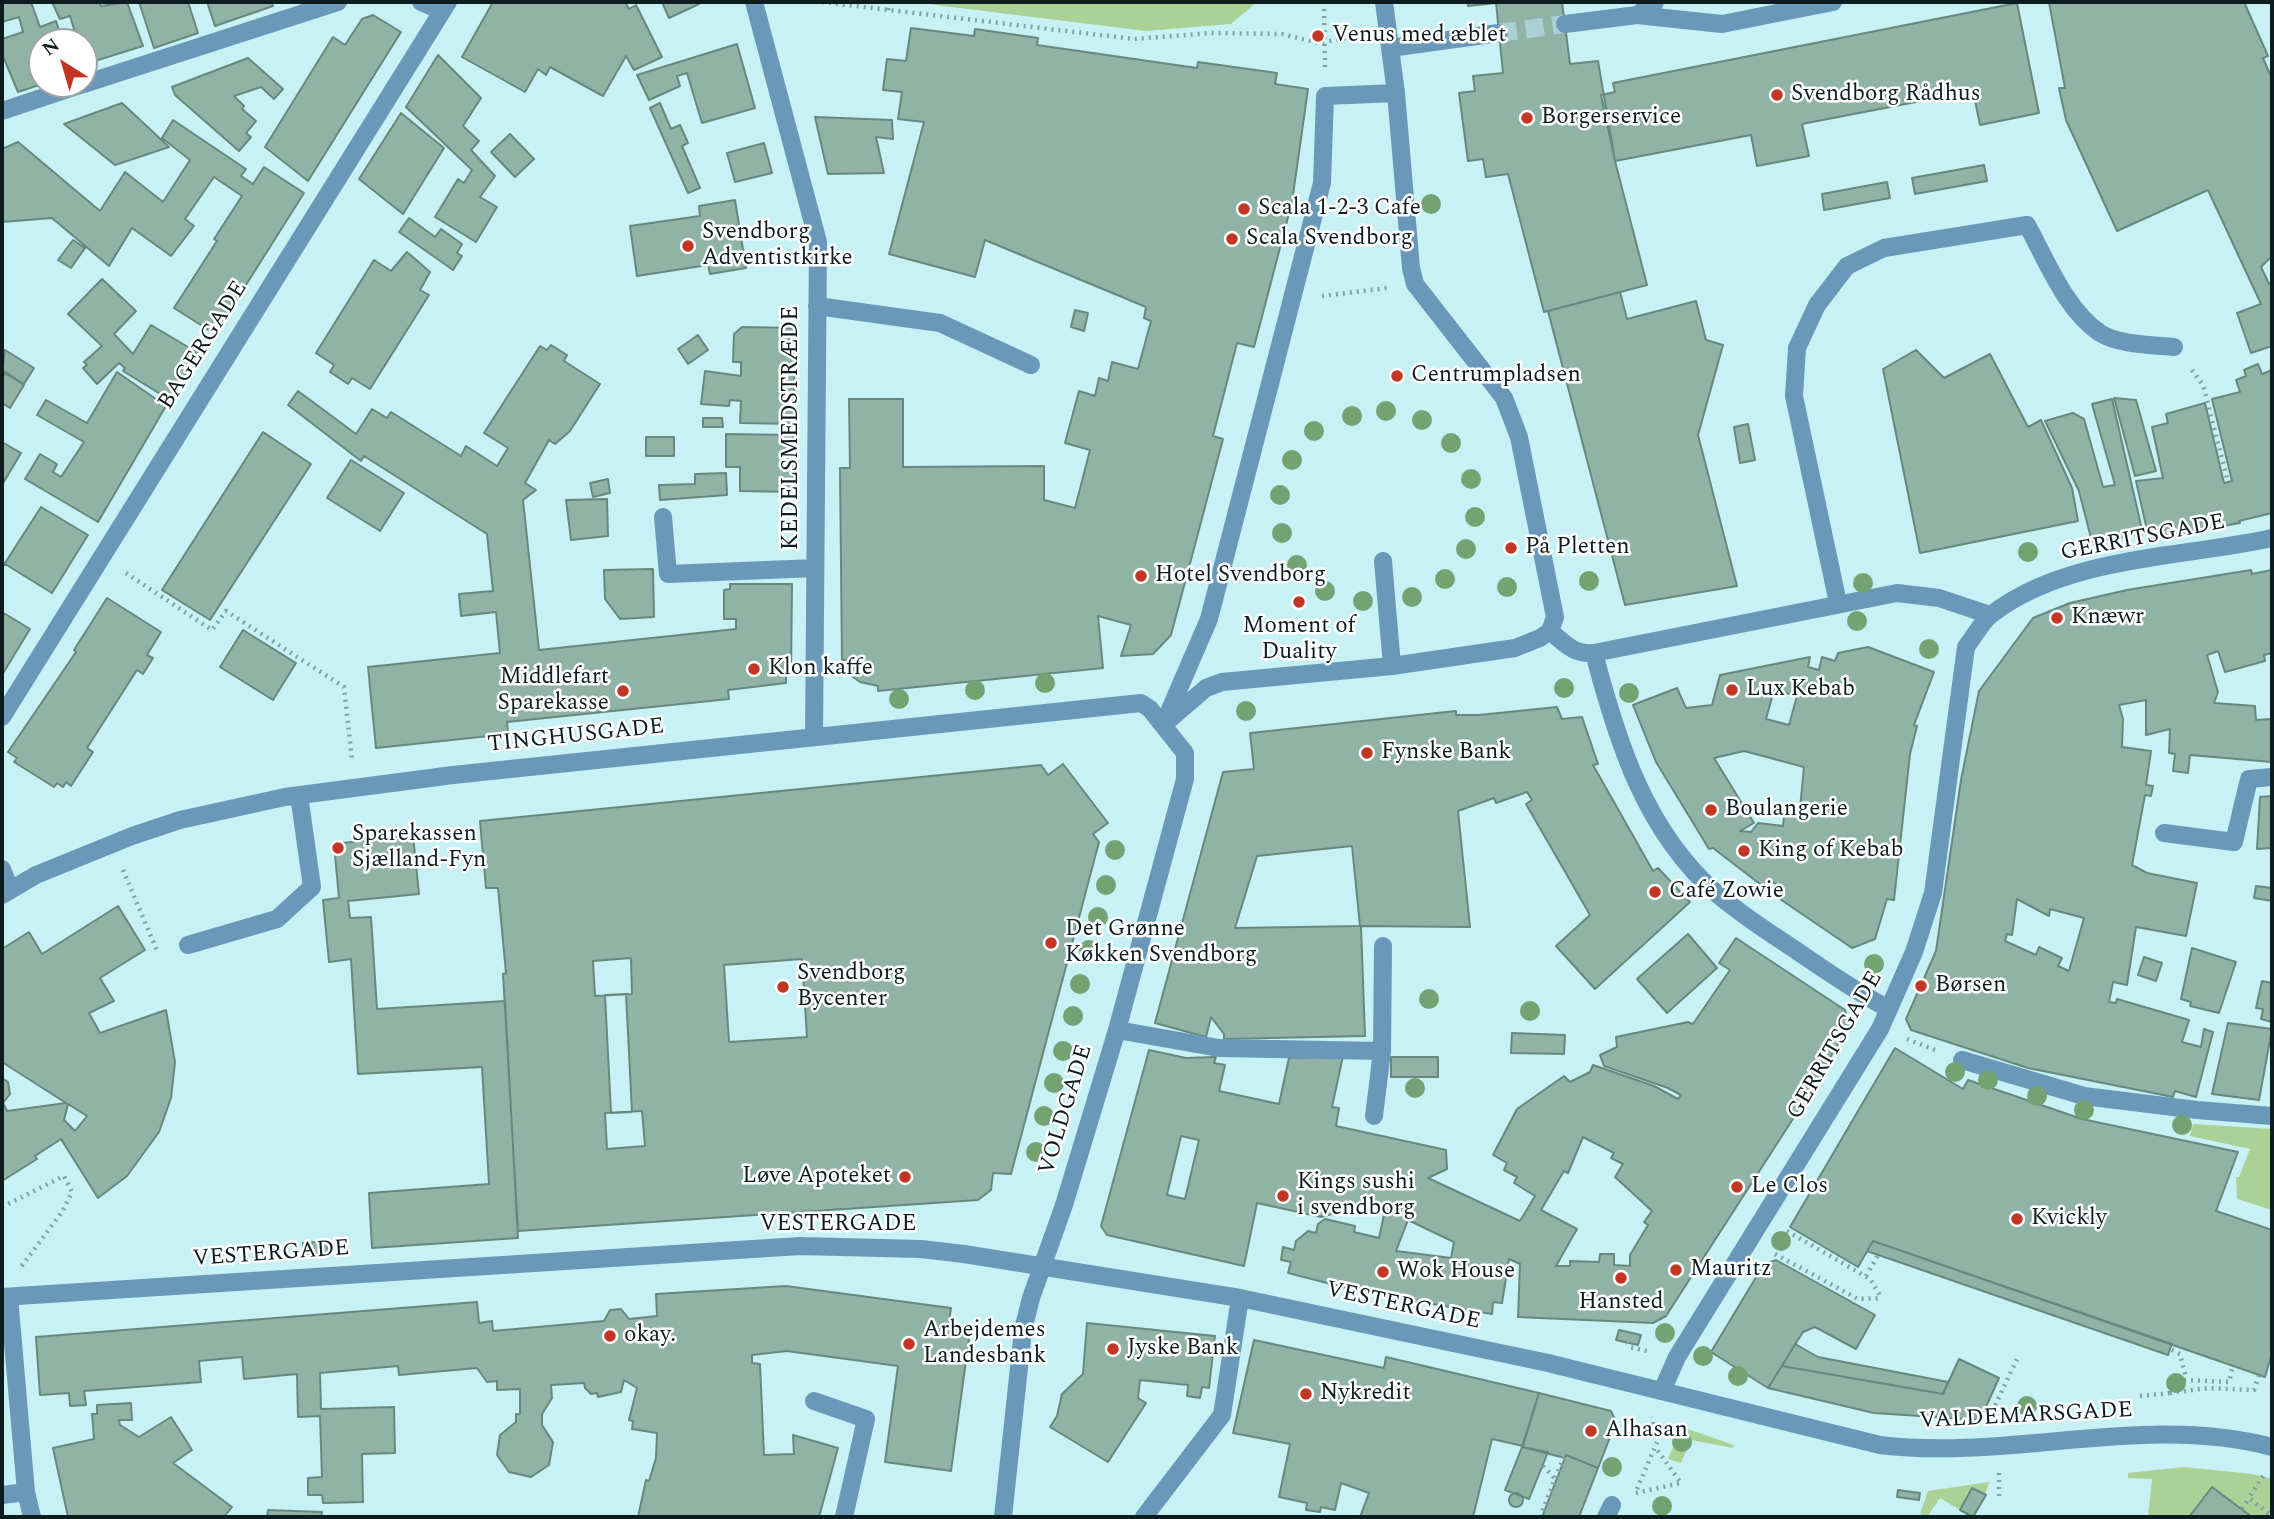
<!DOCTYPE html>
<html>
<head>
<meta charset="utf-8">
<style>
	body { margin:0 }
	#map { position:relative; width:2274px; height:1519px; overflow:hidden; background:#c7f1f5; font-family:Spectral,serif }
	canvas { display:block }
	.frame { position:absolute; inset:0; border:4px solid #0d1c1e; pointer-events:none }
	.north { position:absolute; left:28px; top:28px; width:70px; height:70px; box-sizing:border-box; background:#fff; border:2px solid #9ea4a5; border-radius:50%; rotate:323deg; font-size:19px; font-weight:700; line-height:28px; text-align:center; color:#0d1c1e }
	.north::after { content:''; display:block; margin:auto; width:24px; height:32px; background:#c23623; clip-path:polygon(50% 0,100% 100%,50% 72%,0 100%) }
</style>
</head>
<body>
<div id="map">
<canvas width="2274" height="1519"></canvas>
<div class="frame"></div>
<div class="north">N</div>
</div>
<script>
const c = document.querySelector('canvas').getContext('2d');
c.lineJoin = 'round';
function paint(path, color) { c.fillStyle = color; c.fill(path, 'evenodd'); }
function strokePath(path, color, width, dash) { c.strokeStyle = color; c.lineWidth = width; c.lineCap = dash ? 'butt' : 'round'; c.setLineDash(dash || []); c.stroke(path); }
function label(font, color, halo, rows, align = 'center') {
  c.font = font + ' Spectral,serif'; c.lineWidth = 5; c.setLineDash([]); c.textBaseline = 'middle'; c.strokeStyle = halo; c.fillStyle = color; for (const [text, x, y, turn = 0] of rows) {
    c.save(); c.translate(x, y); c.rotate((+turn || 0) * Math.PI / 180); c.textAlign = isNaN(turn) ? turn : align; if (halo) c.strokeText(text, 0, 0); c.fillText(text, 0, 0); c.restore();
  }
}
const green = new Path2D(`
	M911,2H1257L1231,24L1146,31Z
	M2193,1124L2272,1129V1210L2237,1199L2236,1177H2239L2250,1149L2190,1136Z
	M1682,1427L1734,1445L1733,1448L1691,1440L1681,1463L1668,1459Z
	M2184,1467L2253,1474L2272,1479V1517H2148L2152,1479L2128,1478V1473Z
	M1989,1482L1985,1496L1972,1489L1960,1510L1940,1498L1927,1517L1920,1514L1928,1491Z`);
const building = new Path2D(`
	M2,2H31L40,27L56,21L63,42H42V84L18,92L2,54V39L23,32L19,17L2,22Z
	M52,2H99L101,6L127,2L143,46L85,64L84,42H78L70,16L60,19Z
	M139,2H188L198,33L154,48Z
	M207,2H272L273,6L215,26Z
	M493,2H625L629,9L636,5L662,57L634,70L626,56L603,96L550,67L546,75L538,69L525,92L462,57Z
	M662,2H698L699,4L669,18Z
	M1467,2H1562L1570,64L1598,61L1615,161L1647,285L1544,312L1508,174L1486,177L1483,159L1468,161L1459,93L1475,91L1473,76L1503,73L1496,3L1468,6Z
	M2049,2H2244L2268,56L2263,58L2272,79V256L2261,267L2269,284L2272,282V346L2251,353L2237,313L2261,304L2208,190L2117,231L2066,120L2059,88H2065Z
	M2017,3L2039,113L1980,125L1973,91L1802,124L1809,156L1757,166L1751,135L1615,161L1601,95L1615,92L1613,83Z
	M373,15L401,32L308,181L265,147L333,37L345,45L362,19Z
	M911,28L974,36L975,29L1038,38L1037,45L1197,68L1198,62L1277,73L1275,84L1308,89L1292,202L1254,347L1237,343L1213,436L1223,439L1171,635L1153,654L1121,656L1131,625L1098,616L1103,668L878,691V686L860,682L853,677L847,660H842L840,468H850L849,399H903V467L1044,466V500L1075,508L1090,450L1065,443L1079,391L1095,396L1099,378L1108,381L1112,362L1138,369L1151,321L1144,318L1146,307L985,240L975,277L889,254L924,122L898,119L902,92L883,90L887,59L906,61Z
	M737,44L755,108L702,123L687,73L677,76L680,86L649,100L637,75Z
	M438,55L481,98L463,126L479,141L471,150L495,176L480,197L497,207L476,242L435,217L458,179L464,183L472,170L406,107Z
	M248,58L283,89L274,99L261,87L234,96L244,106L242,109L256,121L246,133L251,137L239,151L175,95L172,87Z
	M122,103L169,147L115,165L64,124Z
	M660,103L671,129L680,125L688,143L682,146L700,188L688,193L650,108Z
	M401,113L444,148L403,214L359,179Z
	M815,117L892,120L893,139L876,137L884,173L828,174Z
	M173,120L246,169L241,176L253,184L264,167L304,193L215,334L174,308L217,241L214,239L242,196L214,177L185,219L194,226L171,256L132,228L109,266L52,218L2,222V149L18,142L100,211L125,172L163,202L190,160L162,138Z
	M510,134L534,159L515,177L491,152Z
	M764,143L772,173L735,182L727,153Z
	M1984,165L1987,181L1915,194L1912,178Z
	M1887,182L1890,198L1824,210L1822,194Z
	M735,200L746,268L710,274L708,265L637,276L630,226L700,216L699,206Z
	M409,218L435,237L441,229L462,244L457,253L462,256L453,270L399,232Z
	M73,240L85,248L71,268L58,260Z
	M407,252L430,272L420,290L429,295L370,389L352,378L348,384L330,372L334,365L316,353L374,260L391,271Z
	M102,279L136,311L114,334L133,354L151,325L198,353L170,400L123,371L125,368L119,363L97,384L83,368L87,365L84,362L102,346L68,314Z
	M1620,292L1627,319L1696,301L1706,340L1723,345L1698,435L1737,586L1625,605L1548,311Z
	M1075,310L1088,313L1084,331L1071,327Z
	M742,327L795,328L794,424L740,423L741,401L730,400L729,406L701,404L705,371L741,376V362H733L734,334Z
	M698,335L708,350L688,364L678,349Z
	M551,345L567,355L564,361L600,384L570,431L555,444L549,440L525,483L536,490L523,500L539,650L736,629V619H724V590L730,589V584H792L791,675H786V683L728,690L729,699L507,722L508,734L376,748L368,667L500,653L496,612L461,616L459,594L493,591L487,534L364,456L361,461L288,405L298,391L356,434L372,409L387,418L391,412L461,456L466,446L497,466L508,448L484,433L540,346L547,350Z
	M5,350L34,368L24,384L2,370Z
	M1916,350L1944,378L1990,354L2028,427L2041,420L2072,488L2078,521L1920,553L1883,369Z
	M2258,364L2262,374L2272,370V513L2239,521L2240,523L2149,539L2136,481L2163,478L2152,427L2168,423L2166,414L2205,403L2224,483L2232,481L2212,399L2240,392L2236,380L2246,376L2244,370Z
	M117,372L166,406L98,522L25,479L40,454L57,464L53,472L61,477L84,442L37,415L46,400L87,423Z
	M5,373L24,385L10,408L2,403V378Z
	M2114,398L2136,400L2156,471L2135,476Z
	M2112,399L2143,534L2092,542L2079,491L2045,421L2073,413L2084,419L2103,487L2115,485L2092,404Z
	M703,418H722L723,427H703Z
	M1748,424L1755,460L1740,463L1734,427Z
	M263,432L311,464L210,620L162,590Z
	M726,434L793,435V492L740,491V467H726Z
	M646,437H674V456H646Z
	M2,442L21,453L2,485Z
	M351,460L404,493L380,531L327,498Z
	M726,473L727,495L660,500L659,485L695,484V474Z
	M608,479L610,493L593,497L590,483Z
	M607,499L608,536L571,540L566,500Z
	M41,507L88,535L52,593L5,564L2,568V561L5,563Z
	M653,569L654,617L620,619L605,599L604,570Z
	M2251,570L2252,574L2272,570V657V653L2264,655L2265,661L2225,672L2218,651L2207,655L2218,692L2214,703L2255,706L2256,720L2272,719V762L2190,755L2188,773L2173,771L2175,754L2169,753L2170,729L2146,735V700L2119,705L2123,719L2122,747L2151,751L2146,785L2153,786L2151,796L2145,795L2132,865L2147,873L2197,883L2186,936L2136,927L2127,985L2113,982L2109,1002L2116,1003L2117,999L2189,1020L2182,1042L2201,1047L2204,1029L2213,1032L2196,1097L2175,1091L2173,1097L2028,1068L1911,1030L1906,1019L1936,951L1961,780L1979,691L2033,618L2070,603L2127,590ZM2017,899L2049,916L2050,909L2084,918L2069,971L2058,966L2062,958L2039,947L2036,955L2005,941L2007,934L2012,935Z
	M107,598L161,632L147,655L153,658L143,674L137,670L87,748L93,752L71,786L66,782L63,787L57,783L54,787L14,762L17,758L8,752L76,652L74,650Z
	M2,612L30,629L2,675Z
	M243,630L296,663L273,700L220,667Z
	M1868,647L1934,672L1914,725L1917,726L1910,754L1894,900L1887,899L1875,939L1852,948L1777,897L1782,889L1770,880L1765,888L1713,848L1709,849L1656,762L1633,705L1677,688L1686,708L1712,705L1720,675L1810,657L1808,667L1819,670L1822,657L1835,661L1838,653ZM1774,690L1797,696L1789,725L1766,719ZM1744,751L1804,767L1800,808L1785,806L1783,826L1758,823L1751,832L1740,831L1754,823L1714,758Z
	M1557,707L1562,719L1582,717L1598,764L1593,765L1653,871L1658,868L1690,902L1595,989L1556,946L1590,915L1526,804L1532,800L1527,792L1496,803L1494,798L1458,811L1470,927L1361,926L1365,1036L1224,1039V1034L1211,1017L1206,1037L1155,1023L1223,772L1254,769L1250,733L1456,711V715H1479ZM1352,846L1360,926L1235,928L1257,856Z
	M1063,764L1108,823L1093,834L1099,842L1011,1174L993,1173L991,1190L978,1200L518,1231L503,974L506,973L498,888H486L480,821L1041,765L1048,775Z
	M2272,796V848L2257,849L2260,797Z
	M413,835L419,894L348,901L350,918L371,917L377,1009L505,1001L518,1238L372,1248L369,1193L489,1184L482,1067L358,1074L351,959L329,962L323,900L339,898L334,844Z
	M2256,886L2272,888V901L2254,898Z
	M118,906L145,950L100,978L114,1001L89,1013L100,1033L166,1010L175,1062L171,1098L159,1132L127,1176L98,1198L61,1139L35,1156L37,1159L2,1181V1078L8,1082L10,1094L3,1103L7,1111L66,1103L2,1062V949L29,932L42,954ZM68,1104L87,1116L75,1131L64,1120Z
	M1688,934L1717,968L1667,1013L1637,979Z
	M1736,938L1845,1010L1849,1025L1809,1094L1666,1316L1653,1323L1518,1317L1520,1264L1509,1259L1502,1303L1493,1302L1492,1314L1366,1293L1288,1273L1291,1262L1281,1260L1283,1247L1294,1250L1296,1241L1308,1231L1316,1233L1318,1224L1325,1219L1355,1226L1354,1232L1379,1238L1385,1210L1371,1203L1321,1217L1257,1203L1244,1266L1107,1235L1101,1226L1149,1050L1186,1058L1216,1057L1214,1063L1225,1065L1219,1091L1279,1104L1289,1058L1343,1056L1332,1107L1339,1108L1336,1126L1446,1150L1447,1169L1428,1178L1520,1221L1535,1196L1514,1183L1517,1177L1504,1170L1507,1163L1493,1155L1517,1109L1564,1076L1570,1082L1590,1072L1593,1065L1654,1086L1678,1099L1681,1095L1668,1088L1604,1066L1600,1055L1617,1047L1616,1037L1688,1022L1693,1024L1730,970L1719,963ZM1181,1136L1199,1140L1185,1199L1167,1195ZM1583,1137L1614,1153L1611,1158L1623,1164L1615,1177L1652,1211L1644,1222L1648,1225L1630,1255V1266L1614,1265V1254H1600L1599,1262L1570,1261V1266H1556L1577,1229L1541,1210L1564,1171L1568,1173ZM1408,1220L1454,1242L1451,1258L1396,1251Z
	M2192,948L2236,962L2219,1013L2190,1006L2191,1002L2181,999Z
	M2144,957L2162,963L2156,981L2138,975Z
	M631,958L632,994L595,996L593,961Z
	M802,959L807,1037L729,1042L724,965Z
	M2262,981L2272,983V1022L2261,1019L2263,1009L2256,1008Z
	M626,994L632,1112L611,1113L605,995Z
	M2228,1023L2272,1029L2259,1100L2212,1094Z
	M1512,1033L1565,1035L1564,1054L1511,1053Z
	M1895,1048L1963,1089L1968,1080L2082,1119L2238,1152L2216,1211L2272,1230V1353L2265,1377L1873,1241L1858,1267L1790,1227Z
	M1391,1057H1438V1077H1391Z
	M642,1111L645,1146L607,1149L605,1113Z
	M327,1241L328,1252L304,1254L303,1243Z
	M1873,1241L2172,1344L2170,1349L2168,1355L1867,1251Z
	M1776,1260L1875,1315L1856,1349L1815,1327L1803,1332L1768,1388L1711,1352L1764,1264Z
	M786,1286L951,1308L948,1328L970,1331L951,1471L885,1462L898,1366L787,1351L752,1355V1363L760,1364L764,1455L794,1454L793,1435L838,1448L819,1517H638L646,1480L649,1481L656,1458L657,1433L632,1429L633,1421L629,1420L637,1388L624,1380L621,1392L598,1397L597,1393L591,1394L585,1388L584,1383L551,1385L552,1398L542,1414V1425L553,1442L549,1465L531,1477L509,1472L497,1455L500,1435L516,1422V1414H520V1389L497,1390V1381L487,1382L477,1368L399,1375L398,1366L320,1373L321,1409L394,1407L395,1453L362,1454L363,1502L323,1503L322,1495H308V1478L322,1477L320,1416L298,1417L297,1374L244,1379L242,1357L199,1361L201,1382L84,1391L86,1405L70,1406L69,1393L40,1395L36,1337L477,1302L479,1323L492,1321L493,1331L604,1321L610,1310L621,1309L629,1319L657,1316L656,1294Z
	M1087,1323L1215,1336L1209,1388L1202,1387L1200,1398L1187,1396L1188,1385L1140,1380L1138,1398L1146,1403L1108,1462L1050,1427L1057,1416L1062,1394L1083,1374Z
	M1619,1330L1641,1335L1638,1345L1616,1340Z
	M1254,1340L1384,1368L1386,1357L1539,1393L1523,1446L1492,1439L1473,1517H1360L1369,1493L1341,1483L1335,1510L1321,1507L1320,1512L1306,1510L1307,1503L1279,1497L1290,1444L1233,1433Z
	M1795,1344L1818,1357L1948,1382L1943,1394L1782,1366Z
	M1959,1359L1999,1378L1980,1420L1874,1413L1768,1388L1782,1366L1943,1394Z
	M1539,1393L1611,1411L1616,1422L1598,1468L1566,1455L1565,1458L1522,1447Z
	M131,1403L132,1420H119L120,1425L139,1437L171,1417L192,1450L173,1463L232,1507L224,1517H68L53,1448L94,1439L92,1414H97V1405Z
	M1522,1447L1548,1452L1529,1499L1505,1490Z
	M1566,1455L1598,1468L1579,1517H1542Z
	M2212,1487L2252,1517H2189Z
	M1972,1488L1986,1495L1973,1517L1960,1510Z
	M1898,1490L1920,1493L1919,1500L1897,1497Z
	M1509 1500a7 7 0 1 1 14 0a7 7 0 1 1-14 0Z
	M268,1510L322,1512L321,1517H267Z`);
const minorTunnel = new Path2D(`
	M1499,33L1565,24`);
const path = new Path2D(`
	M822,2L1134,39L1211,33L1282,34L1318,43L1359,36
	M1324,2L1325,67
	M2270,2L2272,7
	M888,10L890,2
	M1322,296L1387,288
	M2192,370L2203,385L2228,482
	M126,573L212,630L226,611L344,687L352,760
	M123,870L158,953
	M1907,1039L1938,1051
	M2,1207L64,1176L72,1192L62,1212L21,1267
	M1787,1231L1870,1279L1881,1297
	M1775,1254L1858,1299L1882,1298
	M1866,1276L1878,1255
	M1627,1342L1630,1347L1647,1351
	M2184,1380L2229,1382L2233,1365
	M2170,1393L2208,1388L2254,1390L2259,1375
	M2140,1396L2170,1393L2186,1378L2180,1354L2170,1349
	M1993,1419L1994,1408L2018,1357
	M1543,1466L1555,1479
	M1999,1473V1500
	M2263,1476L2249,1498L2272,1516
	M1637,1489L1658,1440L1651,1417
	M1636,1493L1681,1483L1655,1447
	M2242,1509L2249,1498
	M1540,1517L1564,1456`);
const minor = new Path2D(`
	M421,2L442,11
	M754,2L818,242L814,737
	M1637,15L1655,2
	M1565,24L1637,15L1722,24L1833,2
	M1390,48L1499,33
	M84,84L338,2
	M2,111L83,84
	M817,306L940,323L1031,365
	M663,517L668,574L815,568
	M1383,561L1392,666
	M1838,603L1794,396L1797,348L1817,305L1847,266L1884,248L2027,225C2047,261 2065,309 2100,333C2119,345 2152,345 2174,347
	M1550,631C1564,643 1574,655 1594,653L1897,593L1939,598L1990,615
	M1594,653C1617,741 1645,831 1716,893C1740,914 1767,931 1794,949C1825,970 1856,992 1889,1009
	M2,717L448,2
	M1165,721L1209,619L1322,183L1325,96L1396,93
	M1163,725L1206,688L1222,682L1392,666L1515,648L1540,638L1550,631L1555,617L1519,437L1504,398L1415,284L1411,268L1396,93L1384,2
	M2164,833L2234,842L2249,779L2272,777
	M2,869L10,889
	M2,895L36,875L132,836L180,820L285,797L453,775L1141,703L1150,709L1185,753V779L1117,1030L1064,1205L1031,1298L1023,1330L1003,1517
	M188,945L277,919L312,887L299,795
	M1117,1030L1219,1048L1382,1051L1383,946
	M1962,1060L2084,1096L2197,1110L2272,1116
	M1374,1116L1382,1051
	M2,1297L800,1246L921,1249L964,1254L1240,1298L1548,1363L1880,1445C2010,1461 2145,1413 2272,1447
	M9,1297L26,1492L32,1517
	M1662,1391L1677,1357L1880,1029L1914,952L1933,893L1966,647C1974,637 1982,621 1992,614C2067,556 2182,558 2272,538
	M814,1401L866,1419L844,1517
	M2,1495L26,1492
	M1144,1517L1222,1415L1240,1298
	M1606,1517L1612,1505`);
const trees = [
	[1431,204],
	[1386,411],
	[1352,416],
	[1422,420],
	[1314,431],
	[1451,443],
	[1292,460],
	[1471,479],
	[1280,495],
	[1475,517],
	[1282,533],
	[1466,549],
	[2028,552],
	[1297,565],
	[1445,579],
	[1589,581],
	[1863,583],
	[1507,587],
	[1325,591],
	[1412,597],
	[1363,601],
	[1857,621],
	[1929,649],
	[1045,683],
	[1564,688],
	[975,690],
	[1629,693],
	[899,699],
	[1246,711],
	[1115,850],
	[1106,885],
	[1098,917],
	[1089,950],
	[1874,964],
	[1080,984],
	[1429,999],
	[1530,1011],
	[1073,1016],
	[1063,1051],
	[1955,1072],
	[1988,1080],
	[1054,1083],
	[1415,1088],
	[2037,1096],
	[2084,1110],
	[1044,1116],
	[2182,1125],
	[1036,1152],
	[1781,1241],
	[1665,1333],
	[1703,1356],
	[1738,1376],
	[2176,1383],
	[2027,1406],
	[1682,1442],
	[1612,1467],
	[1662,1506]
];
const markers = [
	[1318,36,7,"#c23623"],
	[1777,95,7,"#c23623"],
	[1527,118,7,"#c23623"],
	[1244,209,7,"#c23623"],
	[1232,239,7,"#c23623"],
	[688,246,7,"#c23623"],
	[1397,376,7,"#c23623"],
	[1511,548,7,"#c23623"],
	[1141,576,7,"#c23623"],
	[1299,602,7,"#c23623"],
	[2057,618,7,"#c23623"],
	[754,669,7,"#c23623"],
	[1732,690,7,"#c23623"],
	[623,691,7,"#c23623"],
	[1367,753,7,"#c23623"],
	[1711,810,7,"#c23623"],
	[338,848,7,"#c23623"],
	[1744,851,7,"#c23623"],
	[1655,892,7,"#c23623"],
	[1051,943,7,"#c23623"],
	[1921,986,7,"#c23623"],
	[783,987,7,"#c23623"],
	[905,1177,7,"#c23623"],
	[1737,1187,7,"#c23623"],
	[1283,1196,7,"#c23623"],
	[2017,1219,7,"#c23623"],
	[1676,1270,7,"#c23623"],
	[1383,1272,7,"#c23623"],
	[1621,1278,7,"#c23623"],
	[610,1336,7,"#c23623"],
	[909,1344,7,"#c23623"],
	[1113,1349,7,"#c23623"],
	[1306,1394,7,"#c23623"],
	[1591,1431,7,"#c23623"]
];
const poiNames = [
	["Venus med æblet",1332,36],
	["Svendborg Rådhus",1791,95],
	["Borgerservice",1541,118],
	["Scala 1-2-3 Cafe",1258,209],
	["Svendborg",702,233],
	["Adventistkirke",702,259],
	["Scala Svendborg",1246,239],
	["Centrumpladsen",1411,376],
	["På Pletten",1525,548],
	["Hotel Svendborg",1155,576],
	["Knæwr",2071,618],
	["Moment of",1299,627,"center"],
	["Duality",1299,653,"center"],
	["Klon kaffe",768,669],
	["Middlefart",609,678,"right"],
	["Sparekasse",609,704,"right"],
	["Lux Kebab",1746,690],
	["Fynske Bank",1381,753],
	["Boulangerie",1725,810],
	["Sparekassen",352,835],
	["Sjælland-Fyn",352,861],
	["King of Kebab",1758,851],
	["Café Zowie",1669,892],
	["Det Grønne",1065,930],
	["Køkken Svendborg",1065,956],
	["Svendborg",797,974],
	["Bycenter",797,1000],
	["Børsen",1935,986],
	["Løve Apoteket",891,1177,"right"],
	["Kings sushi",1297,1183],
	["i svendborg",1297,1209],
	["Le Clos",1751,1187],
	["Kvickly",2031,1219],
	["Mauritz",1690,1270],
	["Wok House",1397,1272],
	["Hansted",1621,1303,"center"],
	["Arbejdemes",923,1331],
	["Landesbank",923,1357],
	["okay.",624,1336],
	["Jyske Bank",1127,1349],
	["Nykredit",1320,1394],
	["Alhasan",1605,1431]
];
const streetNames = [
	["BAGERGADE",204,346,-58],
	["KEDELSMEDSTRÆDE",792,428,-90],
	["GERRITSGADE",2143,539,-11],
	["TINGHUSGADE",576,737,-6],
	["GERRITSGADE",1836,1046,-60],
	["VOLDGADE",1067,1110,-73],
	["VESTERGADE",838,1225],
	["VESTERGADE",271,1255,-4],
	["VESTERGADE",1403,1307,12],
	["VALDEMARSGADE",2026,1417,-3]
];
paint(green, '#aad296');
paint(building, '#90b3a6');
strokePath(building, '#67897d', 2);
strokePath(minorTunnel, '#abd1d5', 18, [18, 9]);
strokePath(path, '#82a2a5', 4.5, [2, 5]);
strokePath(minor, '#6a98b9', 18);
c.fillStyle = '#74a273';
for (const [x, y] of trees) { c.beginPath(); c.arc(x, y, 10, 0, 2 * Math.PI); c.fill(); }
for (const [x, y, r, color] of markers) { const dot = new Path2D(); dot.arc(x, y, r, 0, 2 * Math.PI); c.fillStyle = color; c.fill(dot); strokePath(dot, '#fff', 2.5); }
label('23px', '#0d1c1e', '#fff', poiNames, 'left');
label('23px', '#0d1c1e', '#fff', streetNames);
</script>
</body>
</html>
